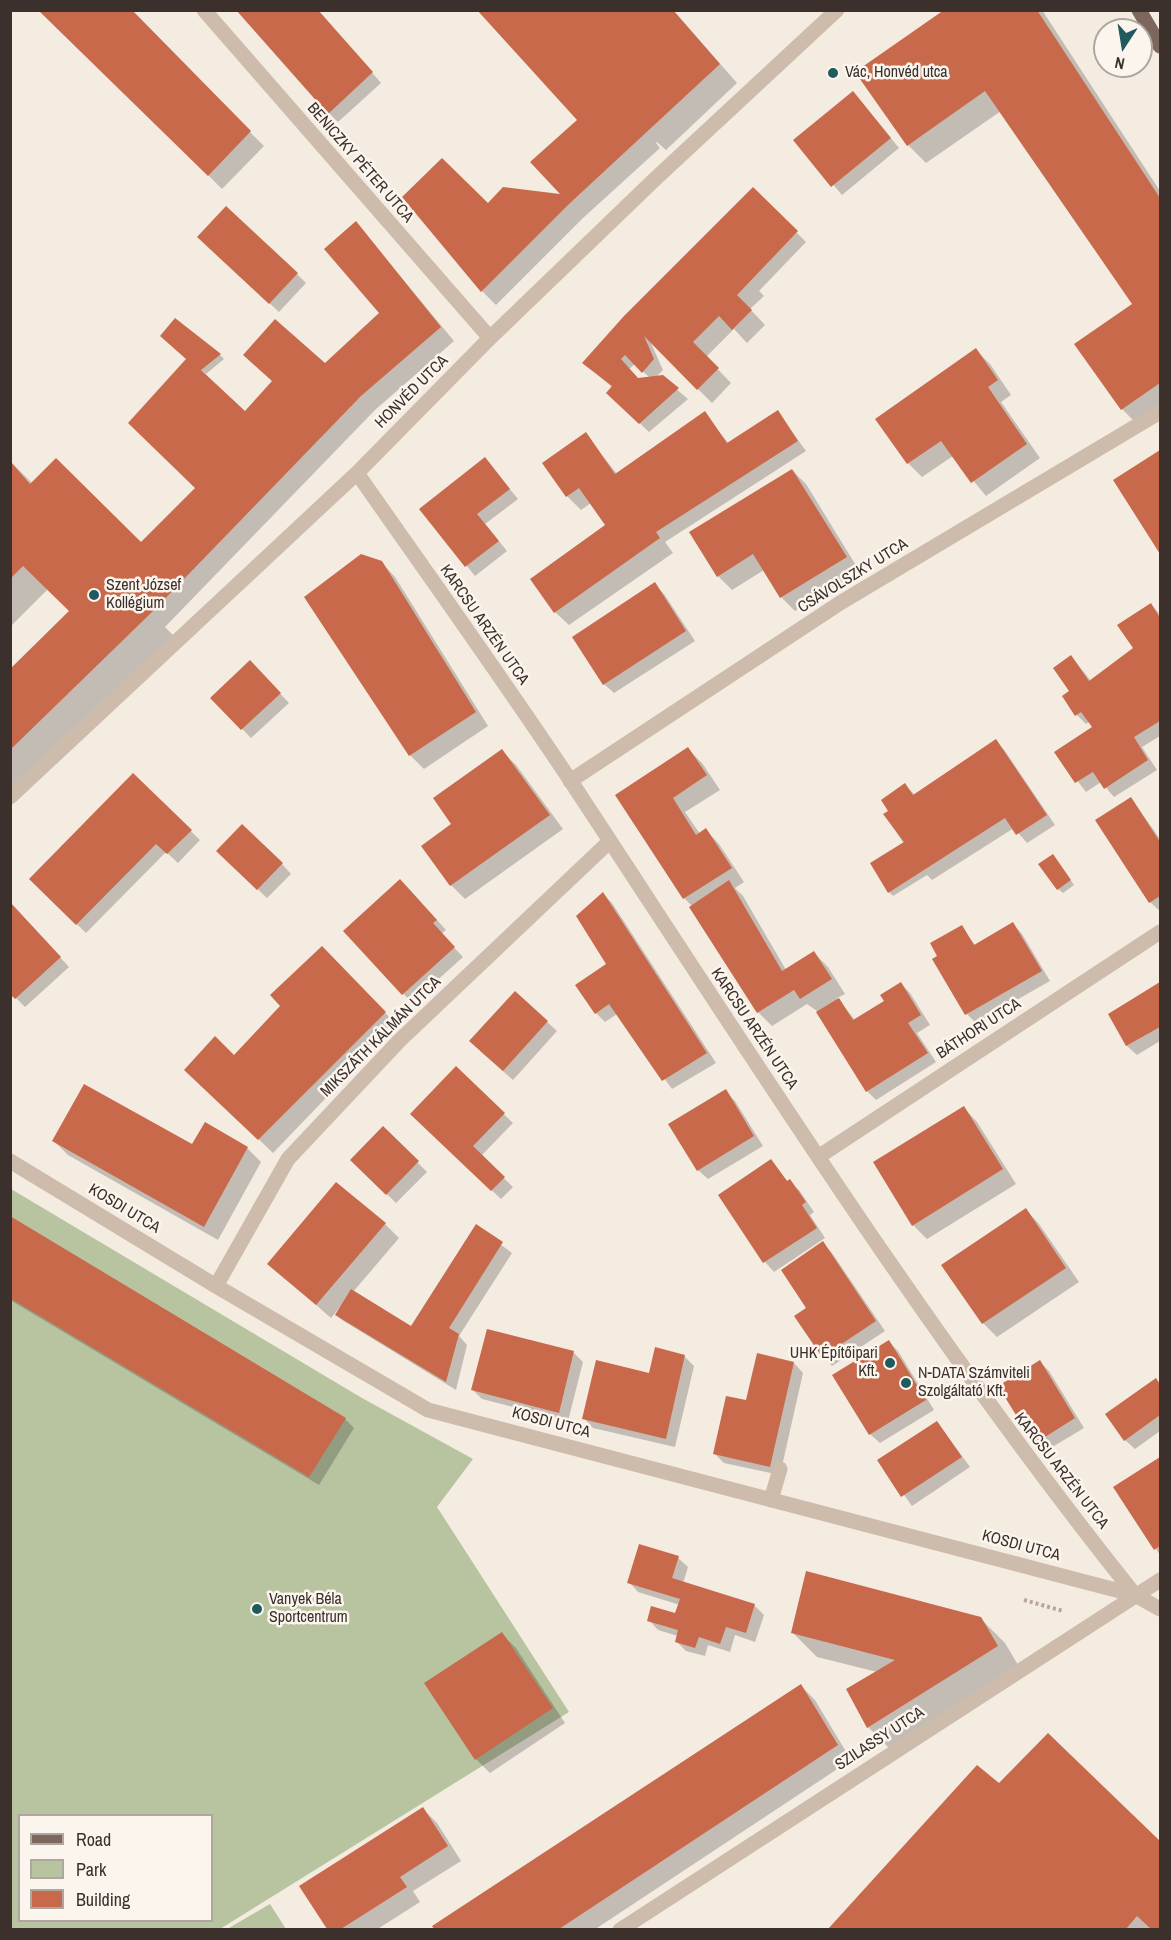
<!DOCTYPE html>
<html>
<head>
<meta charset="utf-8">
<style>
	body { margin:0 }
	#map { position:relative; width:1171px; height:1940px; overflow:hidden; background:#f4ebe1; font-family:"Archivo Narrow",sans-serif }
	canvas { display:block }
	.frame { position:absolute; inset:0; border:12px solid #3b302b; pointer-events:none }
	.legend { position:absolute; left:18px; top:1814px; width:195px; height:108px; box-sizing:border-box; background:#fbf5ee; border:2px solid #aea6a0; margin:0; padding:8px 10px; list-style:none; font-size:18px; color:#3b302b }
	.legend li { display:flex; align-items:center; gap:12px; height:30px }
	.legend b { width:30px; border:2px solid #aea6a0 }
	.north { position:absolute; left:1093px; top:18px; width:60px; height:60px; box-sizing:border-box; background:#fbf5ee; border:2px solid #aea6a0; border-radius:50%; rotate:192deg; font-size:16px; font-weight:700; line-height:24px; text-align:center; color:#3b302b }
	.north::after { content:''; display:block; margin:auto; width:21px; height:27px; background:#1f5a5e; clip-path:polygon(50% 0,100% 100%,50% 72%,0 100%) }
</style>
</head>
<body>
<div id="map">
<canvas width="1171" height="1940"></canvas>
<div class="frame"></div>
<ul class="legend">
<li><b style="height:8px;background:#7d675c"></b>Road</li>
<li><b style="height:16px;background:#b8c4a0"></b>Park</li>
<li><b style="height:16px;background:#c8694b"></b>Building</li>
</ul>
<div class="north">N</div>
</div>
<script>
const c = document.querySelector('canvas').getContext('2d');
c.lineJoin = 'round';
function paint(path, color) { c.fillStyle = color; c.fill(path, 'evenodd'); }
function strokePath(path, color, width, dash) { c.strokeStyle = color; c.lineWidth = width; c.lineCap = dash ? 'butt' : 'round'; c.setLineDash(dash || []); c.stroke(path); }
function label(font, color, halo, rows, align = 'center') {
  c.font = font + ' "Archivo Narrow",sans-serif'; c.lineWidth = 5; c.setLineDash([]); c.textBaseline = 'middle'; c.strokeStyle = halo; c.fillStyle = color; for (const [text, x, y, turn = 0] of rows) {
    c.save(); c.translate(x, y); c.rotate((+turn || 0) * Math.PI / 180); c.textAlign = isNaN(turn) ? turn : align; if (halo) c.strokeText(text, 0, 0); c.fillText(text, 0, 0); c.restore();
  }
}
const green = new Path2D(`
	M11,1189L362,1398L473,1459L437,1507L569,1712L220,1929L11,1930ZM20,1816H212V1920H20Z
	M270,1904L286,1929H227Z`);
const shadow = new Path2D(`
	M318,10L381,83L338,122L329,113Z
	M673,10L737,83L666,150L657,142L656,143L660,148L583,218L496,305L482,291L564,196L579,120Z
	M946,10H1042L1160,191V413L1140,427L1122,409L1076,344L1134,304L1001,111L926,163L908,145Z
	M169,52L264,146L222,189L128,95Z
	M862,103L899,148L842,195L795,140Z
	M753,189L806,242L759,291L764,296L750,309L765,325L747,343L734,329L706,357L731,383L712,403L650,341L663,370L655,378L662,377L688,399L649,432L608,393L613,388L584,363ZM635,364L650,378L639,380L629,369Z
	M356,223L454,341L375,410L165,627L175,637L10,798V671L71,611L48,589L10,627V461L33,484L141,544L197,488L245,413L325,365L381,313Z
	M209,247L297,274L306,283L279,312Z
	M166,340L220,355L224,359L206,374Z
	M976,350L990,364L1011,395L1001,402L1040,458L986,496L953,456L922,477L908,463Z
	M778,412L806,451L665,542L673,553L569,625L555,612L607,526L591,503L581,510L567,496L585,434L617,474L704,413L729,444Z
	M1160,452V551L1115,480Z
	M485,459L518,499L485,524L507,551L475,576L421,509Z
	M792,470L806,484L860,572L795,611L781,597L764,570L732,590L718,576Z
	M381,562L395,577L488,726L424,769L410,755Z
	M654,584L664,594L695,641L614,693L604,684Z
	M1151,605L1160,614V736L1142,747L1157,770L1114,797L1101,782L1086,792L1056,753L1094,727L1090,721L1086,724L1077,715L1072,692L1071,656L1091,681L1135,648Z
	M250,662L289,703L251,738L212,698Z
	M996,741L1005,751L1055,825L1027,843L1014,828L932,880L927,875L893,896L889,892L904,844L885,815L890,811L905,785L915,795Z
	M688,749L702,763L720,790L685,812L700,834L706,830L719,844L744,882L735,888L743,896L786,970L814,953L828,967L845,994L837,998L856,1021L886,1001L901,984L910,993L930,1025L917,1033L936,1062L876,1100L867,1091L817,1011L807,1004L772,1026L758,1012L692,906L684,898L617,795Z
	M502,751L516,765L563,829L465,899L451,885L423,847L453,824Z
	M133,775L200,840L178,863L166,852L86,933L31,879Z
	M1131,798L1160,839V911L1150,902Z
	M227,860L282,864L291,874L267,898Z
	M1057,861L1074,885L1063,893L1058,889Z
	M410,890L446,930L441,934L463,957L412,1003L346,931Z
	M603,894L612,903L716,1063L672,1089L617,1014L605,1022L596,1013L608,964Z
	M10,903L69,967L25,1007L10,992Z
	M1013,924L1022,934L1050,981L976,1023L967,1014L940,957L961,927L976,946Z
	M322,948L394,1022L343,1071L347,1076L273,1153L200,1083L234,1057L280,1008Z
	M1160,982V1041L1137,1055L1127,1046L1110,1014Z
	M515,993L557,1031L513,1080L480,1051Z
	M456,1068L513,1123L481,1156L513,1187L501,1199L412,1114Z
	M725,1091L735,1101L763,1146L708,1179L698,1170Z
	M964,1108L977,1122L1016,1184L927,1239L913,1225Z
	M383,1128L427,1172L396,1203L352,1160Z
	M54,1141L247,1148L261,1162L218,1240L68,1155Z
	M771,1161L788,1182L799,1190L814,1212L810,1215L825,1238L774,1272L765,1262L720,1195Z
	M1026,1210L1039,1224L1079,1282L997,1337L983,1323Z
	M10,1218L345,1419L354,1428L319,1485L10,1300Z
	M385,1224L399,1238L353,1292L412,1329L477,1227L512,1253L459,1336L467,1345L456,1390L342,1320L337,1315L340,1307L331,1318L269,1264Z
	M823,1243L832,1253L885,1331L832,1366L796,1317L808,1308Z
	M888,1341L898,1351L934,1410L880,1443L870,1434Z
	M574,1353L583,1362L568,1421L482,1399L473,1390Z
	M685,1357L694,1366L675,1447L593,1428L584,1418L650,1375Z
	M1040,1362L1049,1371L1084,1428L1044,1452L1035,1443Z
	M794,1363L803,1373L780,1475L724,1463L714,1453Z
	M1156,1379L1160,1384V1431L1135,1449L1125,1440Z
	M937,1422L970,1467L912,1506L879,1460Z
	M1160,1459V1555L1115,1488Z
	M678,1558L688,1567L683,1583L754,1605L764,1615L755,1642L735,1635L730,1652L708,1645L705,1656L686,1651L676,1641L678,1636L658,1630L649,1620L676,1615L680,1605L638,1592L629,1582Z
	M981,1619L1005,1643L1021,1670L892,1751L868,1727L877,1672L817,1657L793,1633Z
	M502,1634L516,1648L565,1723L490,1773L476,1759Z
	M801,1686L815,1700L851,1760L594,1930H436L434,1927Z
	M1048,1735L1160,1843V1930H830L977,1767L1000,1785Z
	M423,1809L437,1823L461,1861L413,1891L420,1902L376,1930H329L301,1886Z`);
const building = new Path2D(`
	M38,10H132L251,131L208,176Z
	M236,10H318L373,72L328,114Z
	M477,10H673L720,64L569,204L481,292L402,197L442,158L488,203L503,187L560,194L530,162L577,120Z
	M944,10H1037L1160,198V383L1121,410L1074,344L1132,304L985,91L907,146L855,72Z
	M853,91L891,138L831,187L793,140Z
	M753,187L798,231L737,295L752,310L732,330L719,316L693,342L719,368L697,390L644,336L654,359L642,373L625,355L621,359L638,378L663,375L679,388L639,424L606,393L612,386L582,363L624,316Z
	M226,206L298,273L269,304L197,237Z
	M356,221L441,327L361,396L152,612L10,750V669L69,611L23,566L10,579V461L30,484L56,458L141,542L195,488L128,423L186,359L160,336L175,318L221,354L201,370L245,411L272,381L243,355L275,319L325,363L379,313L324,249Z
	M976,348L998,380L988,387L1027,444L971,483L941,441L907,464L875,419Z
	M778,410L798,441L656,532L660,538L554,613L530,579L605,525L579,488L566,497L542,463L586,432L615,474L705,411L727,443Z
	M1160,450V554L1113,480Z
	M485,457L510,489L477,514L499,541L465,567L419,509Z
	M792,469L847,557L780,598L753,554L717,577L689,532Z
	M361,554L382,561L476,712L409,756L304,597Z
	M655,582L686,631L603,685L572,637Z
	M1151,603L1160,618V721L1134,737L1148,760L1104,789L1093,772L1075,783L1054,752L1092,727L1081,712L1075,716L1062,696L1069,691L1053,668L1071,655L1089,681L1133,648L1117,625Z
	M250,660L281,693L241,730L210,698Z
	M996,739L1047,815L1016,835L1005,818L888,893L870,863L904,842L883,814L888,811L881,800L905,783L913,795Z
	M688,747L707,775L673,798L696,835L706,828L732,868L683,899L615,795Z
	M502,749L550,815L450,886L421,846L451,824L433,798Z
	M133,773L192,830L167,854L156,844L76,925L29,879Z
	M1131,797L1160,842V896L1149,903L1095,820Z
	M242,824L283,863L257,890L216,851Z
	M1053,854L1071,880L1057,890L1038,864Z
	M400,879L437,920L433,923L455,947L402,995L343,931Z
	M729,880L782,971L814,951L832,979L800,999L794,990L757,1013L689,907Z
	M603,892L707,1053L662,1081L609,1004L595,1014L575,985L606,964L576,916Z
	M10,902L61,957L15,999L10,994Z
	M1013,922L1042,971L965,1015L932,959L937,956L930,943L962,925L974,945Z
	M322,946L386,1012L258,1140L184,1070L215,1036L234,1055L280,1006L270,995Z
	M901,982L921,1015L908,1023L928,1053L866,1092L816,1012L839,998L853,1020L884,1001L880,995Z
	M1160,982V1027L1126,1046L1108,1014Z
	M515,991L548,1021L503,1071L469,1041Z
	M456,1066L505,1113L473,1146L505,1177L491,1191L410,1114Z
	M84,1084L192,1144L205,1122L248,1147L204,1227L52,1141Z
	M726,1089L754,1136L697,1171L668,1124Z
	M964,1106L1003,1169L912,1226L873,1162Z
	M383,1126L419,1161L386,1195L350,1160Z
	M771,1159L787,1181L790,1179L806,1202L802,1205L817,1228L763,1263L718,1195Z
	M336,1182L386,1223L316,1305L267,1264Z
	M1026,1208L1066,1268L982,1324L941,1265Z
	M10,1216L346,1418L309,1477L10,1298Z
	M476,1224L503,1242L449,1328L459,1334L446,1382L335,1315L351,1289L411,1326Z
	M823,1241L876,1321L822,1357L794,1316L806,1308L781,1270Z
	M487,1329L574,1351L559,1413L471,1390Z
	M889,1340L926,1400L869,1435L832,1375Z
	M655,1347L685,1355L666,1439L582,1419L596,1360L649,1373Z
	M757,1353L794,1362L770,1467L713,1454L726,1396L746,1400Z
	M1040,1360L1075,1418L1034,1444L998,1386Z
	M1156,1378L1160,1384V1415L1124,1441L1105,1414Z
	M937,1421L962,1457L901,1497L877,1460Z
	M1160,1457V1546L1154,1550L1113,1487Z
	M639,1544L679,1556L672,1578L755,1604L746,1633L726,1627L720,1644L699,1637L695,1648L675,1642L678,1630L647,1621L651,1606L675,1613L680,1599L627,1583Z
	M806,1571L981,1617L998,1646L867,1728L846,1689L895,1660L791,1633Z
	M502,1632L553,1708L475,1760L424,1683Z
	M801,1684L838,1745L559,1929H434L432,1926Z
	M1048,1733L1160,1841V1929H1151L1137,1916L1126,1929H828L977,1765L999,1783Z
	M423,1807L448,1846L400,1877L407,1887L341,1929H327L299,1886Z`);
const path = new Path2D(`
	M1024,1600L1063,1611`);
const minor = new Path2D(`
	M204,10L490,338
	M357,473C429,576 503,679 572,783C753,1058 929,1338 1135,1595
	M570,781L840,603L1160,412
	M10,797L357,473L490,338L654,180L837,10
	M818,1157L1160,932
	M10,1161L216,1286L428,1410L1135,1595L1160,1609
	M216,1286L288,1159L400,1040L609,842
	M771,1500L780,1469
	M620,1930L1160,1580`);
const major = new Path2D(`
	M1139,10L1160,46`);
const markers = [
	[833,73,6,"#1f5a5e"],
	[94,595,6,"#1f5a5e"],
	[890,1363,6,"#1f5a5e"],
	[906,1383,6,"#1f5a5e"],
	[257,1609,6,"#1f5a5e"]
];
const poiNames = [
	["Vác, Honvéd utca",845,73],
	["Szent József",106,586],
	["Kollégium",106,604],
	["UHK Építőipari",878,1354,"right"],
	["Kft.",878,1372,"right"],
	["N-DATA Számviteli",918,1374],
	["Szolgáltató Kft.",918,1392],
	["Vanyek Béla",269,1600],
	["Sportcentrum",269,1618]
];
const streetNames = [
	["BENICZKY PÉTER UTCA",360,163,49],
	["HONVÉD UTCA",412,392,-45],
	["CSÁVOLSZKY UTCA",853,576,-32],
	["KARCSU ARZÉN UTCA",484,625,55],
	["KARCSU ARZÉN UTCA",754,1029,56],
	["BÁTHORI UTCA",979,1029,-33],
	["MIKSZÁTH KÁLMÁN UTCA",381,1037,-45],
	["KOSDI UTCA",124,1209,31],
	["KOSDI UTCA",551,1423,15],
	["KARCSU ARZÉN UTCA",1061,1471,52],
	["KOSDI UTCA",1021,1546,15],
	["SZILASSY UTCA",880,1739,-33]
];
paint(green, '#b8c4a0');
paint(shadow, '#0003');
paint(building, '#c8694b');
strokePath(path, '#b9a596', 4, [3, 3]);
strokePath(minor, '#cdbbac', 15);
strokePath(major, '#7d675c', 15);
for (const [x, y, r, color] of markers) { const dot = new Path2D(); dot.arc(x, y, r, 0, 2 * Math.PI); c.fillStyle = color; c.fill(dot); strokePath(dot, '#fbf5ee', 2); }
label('16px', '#3b302b', '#fbf5ee', poiNames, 'left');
label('16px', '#3b302b', '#fbf5ee', streetNames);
</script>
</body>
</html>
